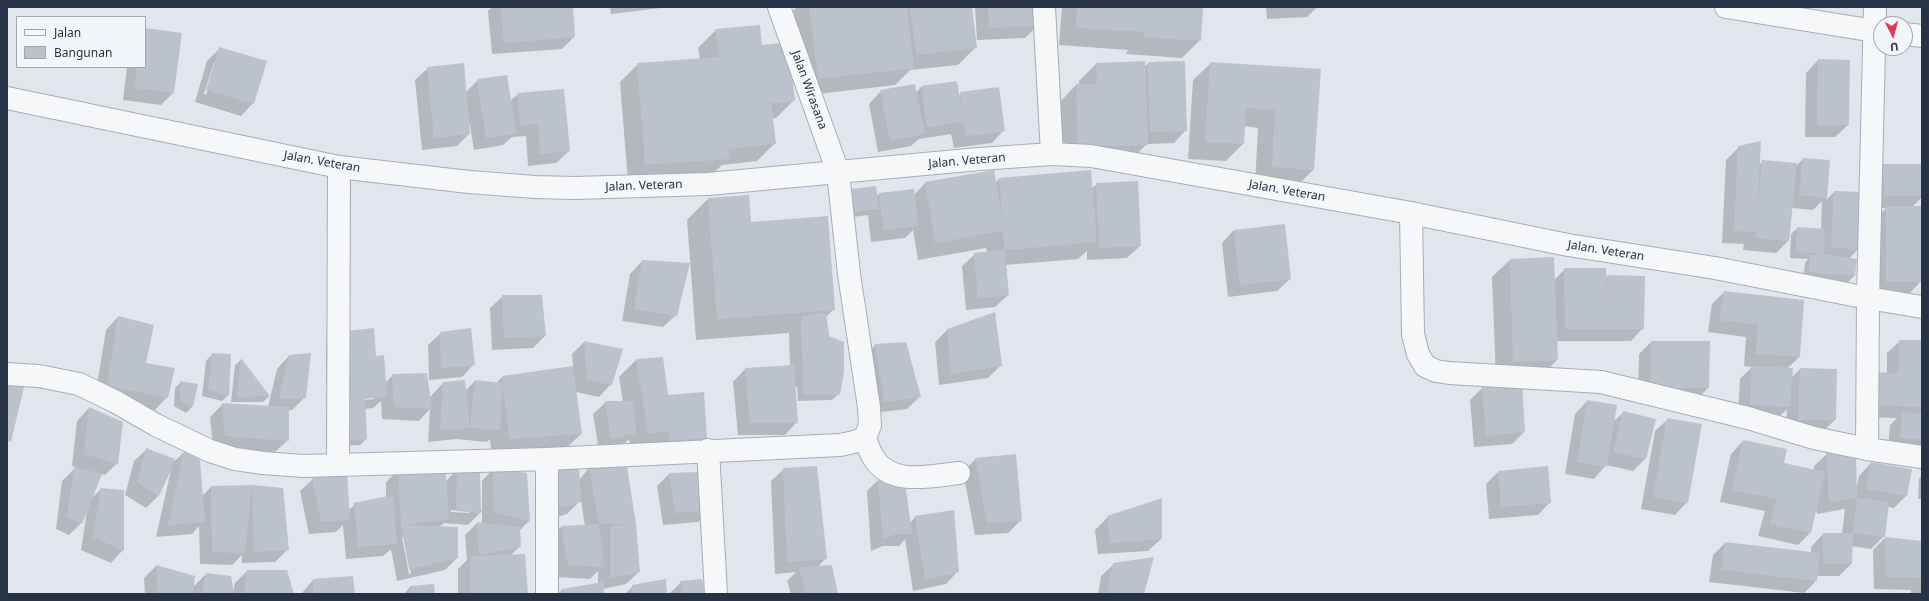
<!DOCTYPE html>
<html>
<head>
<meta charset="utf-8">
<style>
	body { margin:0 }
	#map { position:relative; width:1929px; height:601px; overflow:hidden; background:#e2e6ec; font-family:"Noto Sans",sans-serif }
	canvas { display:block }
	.frame { position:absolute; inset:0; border:8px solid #283246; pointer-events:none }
	.legend { position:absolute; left:16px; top:16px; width:130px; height:52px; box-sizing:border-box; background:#f2f5f9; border:1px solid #a1a7b1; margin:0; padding:5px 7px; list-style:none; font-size:12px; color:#283246 }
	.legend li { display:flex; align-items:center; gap:8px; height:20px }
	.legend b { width:20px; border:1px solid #a1a7b1 }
	.north { position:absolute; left:1873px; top:16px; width:40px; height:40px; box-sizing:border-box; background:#f2f5f9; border:1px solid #a1a7b1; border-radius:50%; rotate:174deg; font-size:11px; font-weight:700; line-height:16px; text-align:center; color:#283246 }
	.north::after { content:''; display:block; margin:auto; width:14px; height:18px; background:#de3a51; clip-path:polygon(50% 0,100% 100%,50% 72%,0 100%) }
</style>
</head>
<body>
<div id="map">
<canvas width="1929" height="601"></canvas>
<div class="frame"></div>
<ul class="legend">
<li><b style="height:5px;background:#f5f7f9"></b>Jalan</li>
<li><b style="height:11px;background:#bbc2cc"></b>Bangunan</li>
</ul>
<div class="north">U</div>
</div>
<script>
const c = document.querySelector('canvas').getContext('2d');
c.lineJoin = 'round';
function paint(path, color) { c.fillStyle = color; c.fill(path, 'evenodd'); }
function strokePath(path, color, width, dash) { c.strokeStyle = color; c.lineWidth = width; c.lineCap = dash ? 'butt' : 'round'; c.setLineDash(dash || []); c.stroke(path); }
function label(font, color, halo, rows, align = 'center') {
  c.font = font + ' "Noto Sans",sans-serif'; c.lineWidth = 3; c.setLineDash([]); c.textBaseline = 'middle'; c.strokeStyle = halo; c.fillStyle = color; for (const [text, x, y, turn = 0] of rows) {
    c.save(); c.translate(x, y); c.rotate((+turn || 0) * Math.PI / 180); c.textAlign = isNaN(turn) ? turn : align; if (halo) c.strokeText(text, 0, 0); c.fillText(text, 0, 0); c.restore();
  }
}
const shadow = new Path2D(`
	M493,7H572L574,37L562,49L492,54L488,11Z
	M610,7H669L611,14Z
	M797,7H971L976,47L958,65L910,70L895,85L800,96L790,14Z
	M975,7H1037V26L1025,38L977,40Z
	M1062,7H1202L1200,40L1182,58L1126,54L1128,50L1059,45Z
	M1266,7H1317L1307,17L1267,19Z
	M145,29L173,93L161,105L123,100L127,67H145Z
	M716,30L762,46L794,100L776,118H772L775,143L757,161L722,165L710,176L628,182L620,82L638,64L700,59L698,48Z
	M219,49L253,103L241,116L195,102L207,61ZM214,62H216L206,95L204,94Z
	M1818,60L1848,125L1835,137H1805L1806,73Z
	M1149,63L1186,130L1174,143L1147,144L1129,162L1061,164L1059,103L1076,85H1079V81L1096,64L1144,67Z
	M1211,63L1320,70L1313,170L1296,187L1255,184L1258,128L1244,126L1243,144L1226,161L1188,159L1193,80Z
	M428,68L465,93L478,80L510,101L518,94L569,151L556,163L528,166L526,136L512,137L503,145L474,150L470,125H469V134L457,146L422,150L415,80Z
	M921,87L958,96L961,93L1004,130L992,143L954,148L951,134L919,139L911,146L878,152L869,104L881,91L916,93Z
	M1739,147L1759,165L1763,161L1796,166L1803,159L1829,161L1826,200L1834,192L1859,248L1849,259L1854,276L1848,282L1803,278L1805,263L1808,259L1790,258L1791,234L1798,228L1821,230L1822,201L1813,210L1792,208L1789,240L1776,253L1743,250L1744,244L1722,243L1726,160Z
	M1883,165H1922V197L1912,207L1921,281L1909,294L1874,293L1875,219L1886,208H1872L1871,177Z
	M1000,178L1091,189L1097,184L1140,246L1127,258L1087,260V251L1078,259L1005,265L1008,295L995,307L966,310L962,266L975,254L987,253L986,248L918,260L913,230L905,238L871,242L868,215L838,219L879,194L914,195L926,182L995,183Z
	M708,199L750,223L834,309L826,317L839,394L832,400L798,401L797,387H795L797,422L785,435H738L733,382L745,369L790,366L789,333L696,340L687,220Z
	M1234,230L1290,279L1277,291L1228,297L1222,243Z
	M1553,258L1554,280L1565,269L1605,279L1608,276L1643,328L1631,341H1557V360L1540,377L1496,379L1492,277L1510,260Z
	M642,261L676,315L663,327L622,321L630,274Z
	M1724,292L1803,301L1799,357L1787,369L1791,378L1800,369L1836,370L1835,420L1822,432H1786L1787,409L1777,419L1738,416L1740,379L1752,367L1744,366L1746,337L1708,332L1712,304Z
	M503,296L545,336L533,348L492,350L490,308Z
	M118,317L145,364L167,397L155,410L95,397L106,330Z
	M948,329L1001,365L988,378L939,385L935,342Z
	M339,333L376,358L385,383L393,375L430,397L443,383L465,391L475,381L496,383L502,377L573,367L572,354L584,342L611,384L599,397L576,392L581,434L563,451L492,456L490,439L487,442L457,439L428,442L430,409L419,421L382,419L381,401L373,408L364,409L366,439L360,445L340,446L337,412L326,381V345ZM374,397V399L345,402Z
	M441,333L474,364L462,377L429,380L428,345Z
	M1900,341H1922V412L1920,414L1922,415V458L1888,450L1890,425L1897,418L1860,417L1887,374V353Z
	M1651,342H1709L1708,388L1696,400H1638L1639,354Z
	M905,343L919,397L907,409L872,413L863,357L875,345Z
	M212,354L228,395L222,401L202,396L206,361Z
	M289,356L305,397L292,410H288V440L275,452L213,448L210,417L223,404L268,407L277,369Z
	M241,360L269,396L263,402H231L235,365Z
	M636,360L706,438L688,456L631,450L629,439L623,445L599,451L593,414L606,402H623L619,377Z
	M181,382L197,385L192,407L186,413L174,406L175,388Z
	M1483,387L1524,432L1512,444L1474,447L1470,400Z
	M1587,401L1613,422L1623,413L1645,459L1633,471L1606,465L1594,479L1565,474L1575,414Z
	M89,408L117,463L105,475L101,474L91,499L101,489L123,550L111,563L81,550L87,511L81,523L69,535L56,529L62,481L76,467L72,466L77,421Z
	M1668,419L1687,502L1675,515L1641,509L1655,431Z
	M1743,441L1783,464L1814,470V466L1827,454L1857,487L1859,476L1871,463L1911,470L1906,496L1894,508L1887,507L1884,536L1871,549L1851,546V564L1839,576H1817L1816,581L1804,593L1709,582L1713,555L1725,543L1811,553V547L1823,534H1842L1845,509L1817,514L1816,508L1810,533L1798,545L1758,536L1765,511L1720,502L1731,454Z
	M147,449L175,461L184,452L202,496L211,487L252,486L282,489L288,549L275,562L242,563V555L232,565L200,564L199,526L192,534L156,537L171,470L159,495L146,508L125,495L134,461Z
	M625,456L639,572L626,584L603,589V594H558L562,590L598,584V571L590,579L556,577L549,539L561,527L585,526L581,500L567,514L544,521L590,467Z
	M976,459L1021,520L1008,533L975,535L963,471Z
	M494,468L529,521L519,531L520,546L511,555L527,594H458V569L467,560L465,535L477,523L482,524V511L468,525L444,523L439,527L457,558L445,570L397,581L391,549L383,556L346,559L343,525L336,532L309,534L300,491L313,479L348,511L355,504L386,497V482L398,470L445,482L457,470L480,510H482V481ZM451,510L469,511V513L451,512ZM402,537H404L411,574H409Z
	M784,469L826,558L818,567L837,594H791L787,581L796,572L775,574L771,481Z
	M1498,472L1550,502L1538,515L1489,519L1486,484Z
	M697,473L710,509L698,522L663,525L657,486L669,474Z
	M1922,475V499H1918L1919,479Z
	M879,479L910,523L916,516L958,571L946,584L913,591L905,539L899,546H883L871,551L867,491Z
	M1108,517L1161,539L1148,551L1098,554L1095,530Z
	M1885,538L1922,542V594H1911V590L1874,589L1873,550Z
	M1114,564L1143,594H1098L1101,576Z
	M156,566L193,587L206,574L233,593L235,583L247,571L292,594H145L144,578Z
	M313,580L354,594H301Z
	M681,582L704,594H669Z
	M633,586L666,594H625Z
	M410,587L434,594H404Z`);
const building = new Path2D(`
	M501,7H573L575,37L504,43Z
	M809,7H907L914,68L818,79Z
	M910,7H972L977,48L916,55Z
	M988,7H1038V26L989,28Z
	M1077,7H1203L1201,41L1143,37L1145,32L1076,28Z
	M760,25L762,45L789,42L795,101L771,103L776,144L728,149L729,159L645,165L637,63L720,57L715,29Z
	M145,28L182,33L174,93L135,88L137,67H145Z
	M219,47L267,61L254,104L206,90Z
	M1818,59L1850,60L1849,125H1817Z
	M1145,61L1148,145L1078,147L1076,84H1097L1096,63Z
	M1185,61L1187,131L1150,132L1148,62Z
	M1210,62L1321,69L1314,170L1272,167L1275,110L1246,108L1244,144L1205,142Z
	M464,63L470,134L434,138L427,67Z
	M507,75L516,133L486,138L477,79Z
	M957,81L962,113L960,92L999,87L1005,131L966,136L963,122L927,127L921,86Z
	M915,84L925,134L890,141L880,90Z
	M564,89L570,151L540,154L538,124L520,125L517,93Z
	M1761,141L1757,219L1762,160L1797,163L1789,241L1755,238L1756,232L1734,231L1738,146Z
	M1803,158L1830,160L1827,198L1799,195Z
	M1883,164H1922V196H1884Z
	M994,170L1003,223L999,178L1091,170L1097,242L1005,250L1003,231L935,243L925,182Z
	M1138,181L1141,246L1099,248L1096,183Z
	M876,186L879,209L844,213L841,190Z
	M914,189L918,226L883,230L879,193Z
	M1834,191L1863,192L1860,249L1831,248Z
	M749,195L751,222L828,216L835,310L717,319L708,198Z
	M1886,206H1922V282H1886Z
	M1285,224L1291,279L1240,285L1234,230Z
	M1797,227L1825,229L1824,254L1796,252Z
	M1005,250L1009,295L978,298L974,253Z
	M1824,254L1857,259L1855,276L1809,272L1810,255Z
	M1554,257L1558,360L1513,362L1510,259Z
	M642,260L690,263L677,316L634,309Z
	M1564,268H1606V313L1607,275L1645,276L1644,329H1565Z
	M1724,291L1804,300L1800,357L1756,354L1758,325L1719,320Z
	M502,295H542L546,336L504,338Z
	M995,312L1002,366L951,374L947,329Z
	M826,313L829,336L844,342V372L840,395H803L801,316Z
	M118,316L154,325L146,363L175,368L168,398L107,385Z
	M374,328L376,356L384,355L387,396L365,399L367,439L345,441L343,401L349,400L338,368V332Z
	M471,328L475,365L441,368L440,332Z
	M1899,340H1922V407L1872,405L1873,372L1898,373Z
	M584,341L623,349L612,385L587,380Z
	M1651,341H1710L1709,388H1650Z
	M906,342L921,397L884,402L875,344Z
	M212,353L231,354L229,396L208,390Z
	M311,353L306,398L279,399L289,355Z
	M663,357L668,395L704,392L707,438L670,441L669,432L648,433L636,359Z
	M241,358L270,396L237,397Z
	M794,365L798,423H750L745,368Z
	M573,366L582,434L509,439L502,376Z
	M1752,366L1793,368L1790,407L1750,404Z
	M1800,368L1837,369L1836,420H1798Z
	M427,373L432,409L394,407L392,374Z
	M465,380L470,428L475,380L503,383L500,430L470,428L440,430L443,382Z
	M7,381L25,383L11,442L7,441Z
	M180,381L198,384L193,407L180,400Z
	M1522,383L1525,432L1486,436L1482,386Z
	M1587,400L1617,405L1607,467L1577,462Z
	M605,401H633L636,433L611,439Z
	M222,403L289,407V441L225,436Z
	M89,407L123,422L118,464L84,454Z
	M1623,411L1656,419L1646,459L1613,452Z
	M1902,412L1922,414V439L1900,438Z
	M1667,418L1702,424L1688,503L1653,497Z
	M1743,440L1787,449L1784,463L1825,472L1811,533L1770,524L1777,499L1732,490Z
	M146,448L175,459L159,496L137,482Z
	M184,451L200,460L205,522L168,525Z
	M1856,451L1857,498L1829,502L1826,453Z
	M625,454L636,524L640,572L610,578V526L631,524H599L604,567L568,565L561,526L599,524L589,466Z
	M1016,454L1022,521L987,523L975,458Z
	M445,462L449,519L401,525L398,469Z
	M1871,462L1912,469L1907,496L1866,489Z
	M817,466L827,559L787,562L783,468Z
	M1548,466L1551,503L1501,507L1498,471Z
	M74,467L102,474L82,524L67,517Z
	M493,467L527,473L530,522L494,512Z
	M579,467L581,502L556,509V468Z
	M457,469L480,473L481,513L456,511Z
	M698,472L711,510L675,513L669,473Z
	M347,473L350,520L321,522L312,478Z
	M878,478L905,482L912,534H896L883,539Z
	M252,485L283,488L289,550L254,552Z
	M252,485L245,553L212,552L211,486Z
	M101,488L124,490V551L93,537Z
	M393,495L397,544L358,547L354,503Z
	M1162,498V539L1110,543L1107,516Z
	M1857,498L1889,502L1885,537L1853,533Z
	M954,510L959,572L925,580L915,516Z
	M477,522L520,527L521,547L479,555Z
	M401,525L458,527V558L409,569Z
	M1823,533H1853L1852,564H1823Z
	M1885,537L1922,541V578L1886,577Z
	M1725,542L1820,553L1817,581L1721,570Z
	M525,554L528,594H470V556Z
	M1154,557L1144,594H1110L1107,592L1113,563Z
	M156,565L195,576L193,594H158Z
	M832,565L838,594H806L799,567Z
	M247,570H287L294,594H244Z
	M206,573L231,576L234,594H202Z
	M353,576L355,594H313V579Z
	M666,579L667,594H633L632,585Z
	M702,579L705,594H683L680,581Z
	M603,582L604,594H563L562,589Z
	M434,584L435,594H410V586Z`);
const minor = new Path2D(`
	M1044,7L1052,154
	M1726,7L1881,32
	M1905,34L1922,36
	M1411,213L1413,334L1418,354L1425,366L1436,371L1449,373L1601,382L1748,418L1814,438L1867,449L1922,457
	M7,374L39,376L79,384L116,402L156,425L210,451L235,459L263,463L303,466L547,459L840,445L854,442L865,438L870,425L869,407L849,274L838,172L779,7
	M865,438C867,443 869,450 872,455C888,487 931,476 959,473
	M1867,449L1868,298L1875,7
	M708,450L716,594
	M338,465L339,167
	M547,594V459`);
const tertiary = new Path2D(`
	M7,98L339,167L469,182L535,187L576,188L708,184L979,159L1052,154L1091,156L1411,213L1568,245L1715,268L1868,298L1922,307`);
const streetNames = [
	["Jalan Wirasana",809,90,70],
	["Jalan. Veteran",967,161,-5],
	["Jalan. Veteran",322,162,10],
	["Jalan. Veteran",644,186,-2],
	["Jalan. Veteran",1287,191,10],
	["Jalan. Veteran",1606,251,9]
];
paint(shadow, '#0003');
paint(building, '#bbc2cc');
strokePath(minor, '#a6acb7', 24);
strokePath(tertiary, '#a6acb7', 24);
strokePath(minor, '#f5f7f9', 22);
strokePath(tertiary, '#f5f7f9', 22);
label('12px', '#283246', '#f2f5f9', streetNames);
</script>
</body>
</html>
